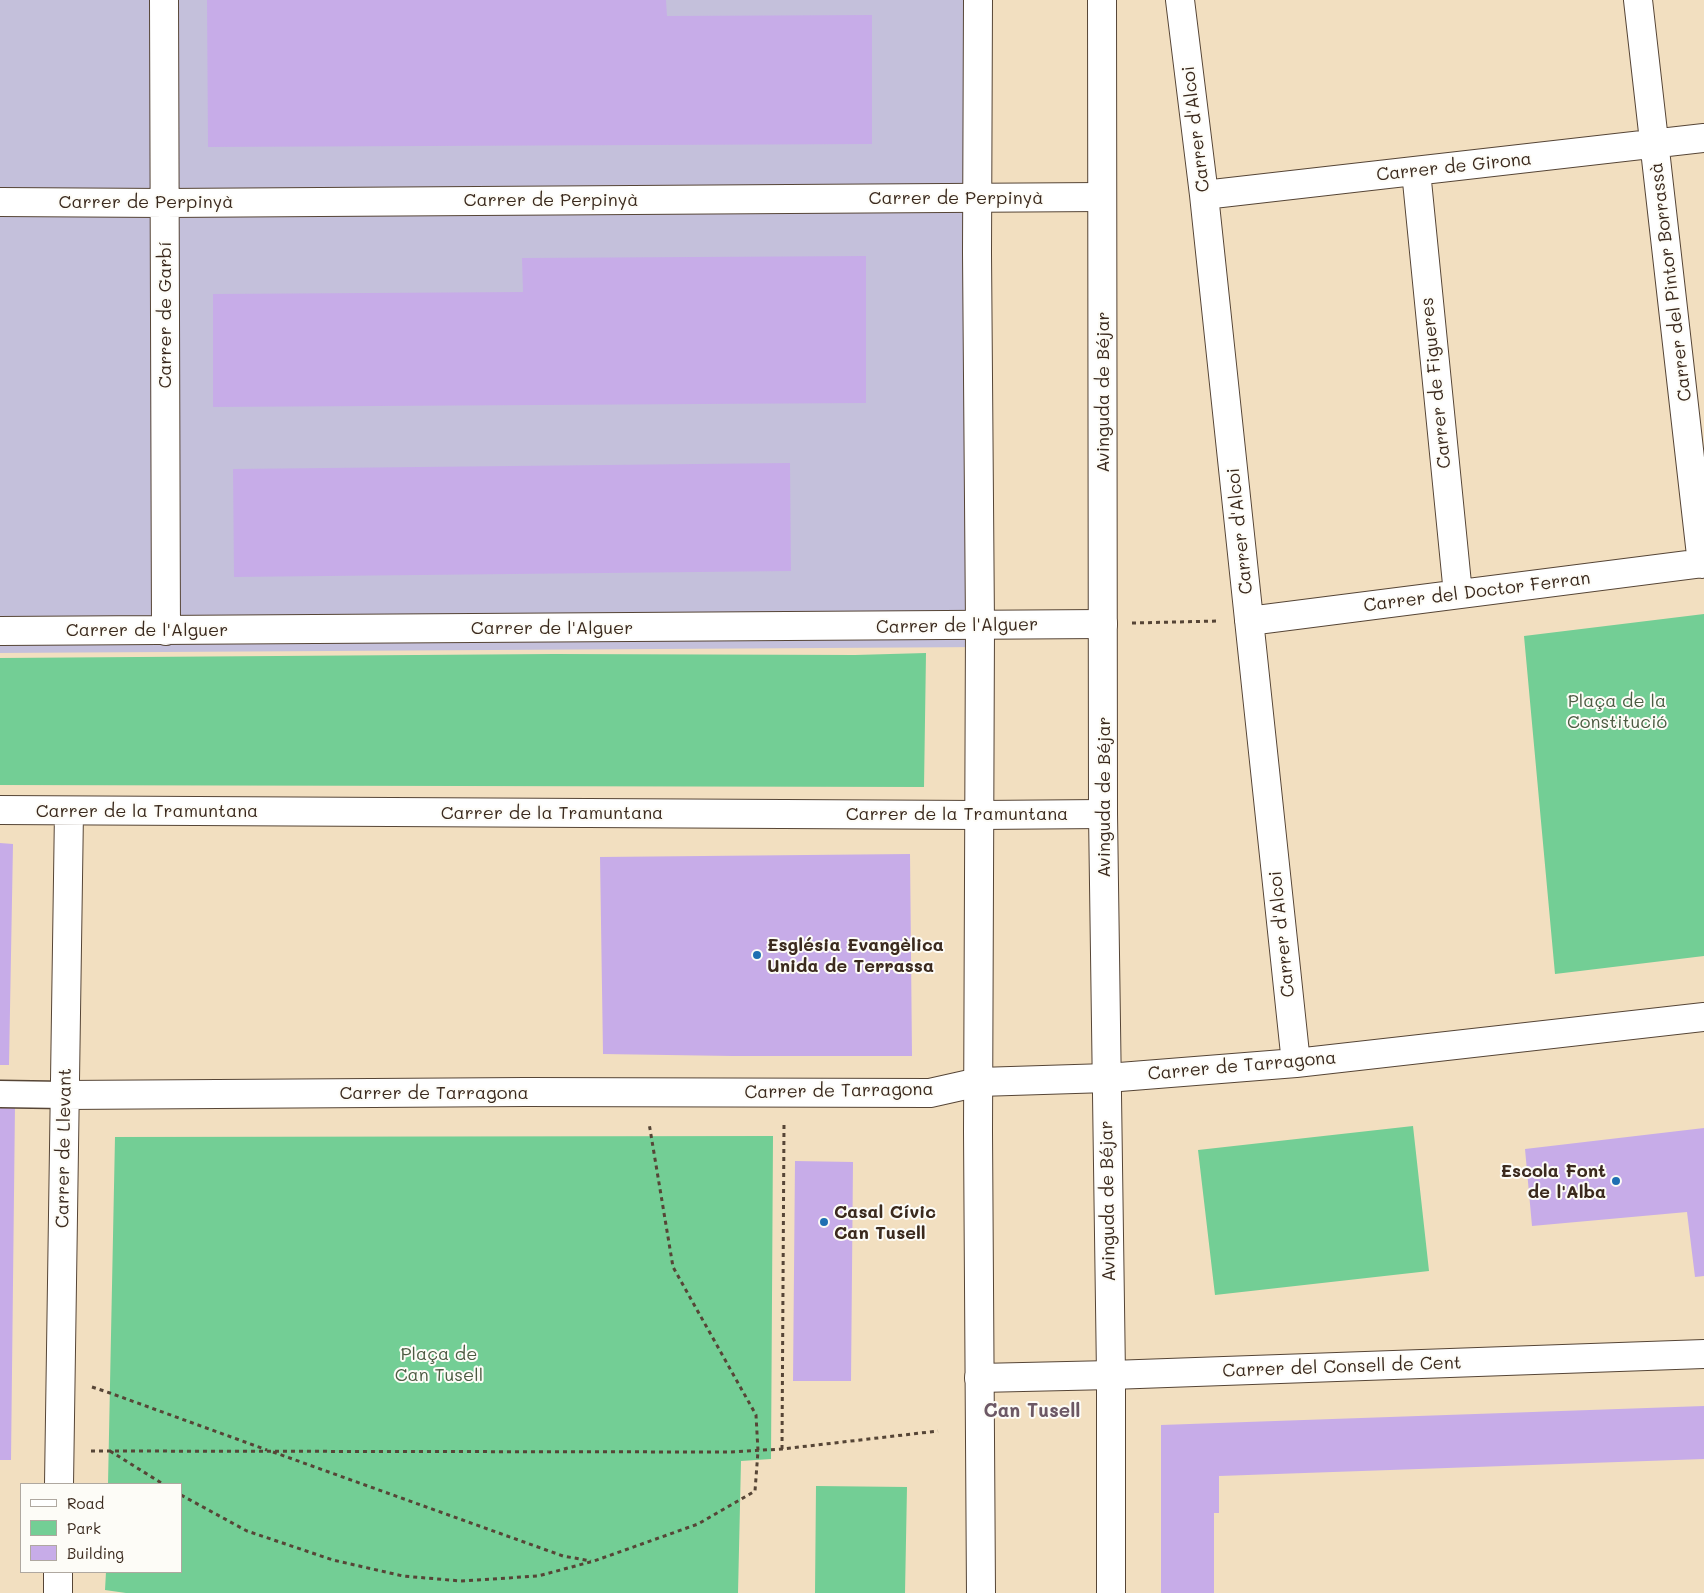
<!DOCTYPE html>
<html>
<head>
<meta charset="utf-8">
<style>
	body { margin:0 }
	#map { position:relative; width:1704px; height:1593px; overflow:hidden; background:#f2dfc0; font-family:Mali,sans-serif }
	canvas { display:block }
	.legend { position:absolute; left:20px; top:1483px; width:162px; height:90px; box-sizing:border-box; background:#fdfcf7; border:1px solid #afa8a0; margin:0; padding:6px 9px; list-style:none; font-size:15px; color:#3b2a1e }
	.legend li { display:flex; align-items:center; gap:10px; height:25px }
	.legend b { width:25px; border:1px solid #afa8a0 }
</style>
</head>
<body>
<div id="map">
<canvas width="1704" height="1593"></canvas>
<ul class="legend">
<li><b style="height:6px;background:#fff"></b>Road</li>
<li><b style="height:14px;background:#73ce95"></b>Park</li>
<li><b style="height:14px;background:#c7ace8"></b>Building</li>
</ul>
</div>
<script>
const c = document.querySelector('canvas').getContext('2d');
c.lineJoin = 'round';
function paint(path, color) { c.fillStyle = color; c.fill(path, 'evenodd'); }
function strokePath(path, color, width, dash) { c.strokeStyle = color; c.lineWidth = width; c.lineCap = dash ? 'butt' : 'round'; c.setLineDash(dash || []); c.stroke(path); }
function label(font, color, halo, rows, align = 'center') {
  c.font = font + ' Mali,sans-serif'; c.lineWidth = 4; c.setLineDash([]); c.textBaseline = 'middle'; c.strokeStyle = halo; c.fillStyle = color; for (const [text, x, y, turn = 0] of rows) {
    c.save(); c.translate(x, y); c.rotate((+turn || 0) * Math.PI / 180); c.textAlign = isNaN(turn) ? turn : align; if (halo) c.strokeText(text, 0, 0); c.fillText(text, 0, 0); c.restore();
  }
}
const industrial = new Path2D(`
	M0,0H973L986,647L0,653Z`);
const green = new Path2D(`
	M1704,614V956L1555,974L1524,636Z
	M926,653L924,787L0,785V658L554,654L855,655Z
	M1413,1126L1429,1271L1215,1295L1198,1150Z
	M773,1136L771,1459L741,1461L738,1593H126L105,1590L106,1572H181V1484H108L115,1137Z
	M816,1486L907,1487L905,1593H815Z`);
const building = new Path2D(`
	M207,0H666L667,16L872,15V144L208,147Z
	M866,256V403L213,407V294L523,292L522,258Z
	M790,463L791,571L234,577L233,469Z
	M0,843L13,844L9,1065H0Z
	M910,854L912,1056H732L603,1054L600,857Z
	M0,1105H15L11,1460H0Z
	M1704,1128V1276L1695,1277L1687,1212L1532,1226L1525,1149Z
	M795,1161L853,1162L851,1381H793Z
	M1704,1406V1459L1219,1476V1513H1214V1593H1161V1425Z`);
const path = new Path2D(`
	M1132,623L1218,621
	M92,1387L110,1393L267,1450
	M782,1449L784,1124
	M91,1451L730,1452L782,1449L938,1431
	M110,1451L163,1484
	M273,1452L563,1556L591,1561
	M181,1495L247,1531L333,1560L403,1576L461,1581L538,1576L594,1561L698,1524L755,1491L758,1451L756,1415L673,1267L649,1123`);
const pedestrian = new Path2D(`
	M0,1094L64,1095`);
const minor = new Path2D(`
	M164,0L166,631
	M1180,0L1204,195L1296,1063
	M1638,0L1702,564
	M1416,171L1458,594
	M1204,195L1704,138
	M0,202L165,203L1102,197
	M1249,621L1704,563
	M0,631L1103,624
	M0,810L979,815L1103,814
	M64,1095L526,1092L930,1093L979,1082L1107,1078L1296,1063L1704,1017
	M979,1378L1111,1375L1704,1354
	M59,1484L69,811
	M58,1593V1572`);
const secondary = new Path2D(`
	M978,0L977,253L980,626L978,1131L981,1593
	M1102,0L1103,814L1111,1375V1593`);
const markers = [
	[757,955,5,"#1f6fb2"],
	[1616,1181,5,"#1f6fb2"],
	[824,1222,5,"#1f6fb2"]
];
const streetNames = [
	["Carrer d'Alcoi",1196,129,-97],
	["Carrer de Girona",1454,167,-6],
	["Carrer de Perpinyà",956,198],
	["Carrer de Perpinyà",551,200],
	["Carrer de Perpinyà",146,202],
	["Carrer del Pintor Borrassà",1671,282,-97],
	["Carrer de Garbí",165,315,-90],
	["Carrer de Figueres",1436,383,-96],
	["Avinguda de Béjar",1103,392,-90],
	["Carrer d'Alcoi",1240,531,-96],
	["Carrer del Doctor Ferran",1477,592,-7],
	["Carrer de l'Alguer",957,626,-1],
	["Carrer de l'Alguer",552,628],
	["Carrer de l'Alguer",147,630],
	["Avinguda de Béjar",1104,797,-90],
	["Carrer de la Tramuntana",147,811],
	["Carrer de la Tramuntana",552,813],
	["Carrer de la Tramuntana",957,814],
	["Carrer d'Alcoi",1282,934,-96],
	["Carrer de Tarragona",1242,1066,-5],
	["Carrer de Tarragona",839,1091,-1],
	["Carrer de Tarragona",434,1093],
	["Carrer de Llevant",64,1148,-89],
	["Avinguda de Béjar",1108,1201,-91],
	["Carrer del Consell de Cent",1342,1367,-2]
];
const parkNames = [
	["Plaça de la",1617,701],
	["Constitució",1617,722],
	["Plaça de",439,1354],
	["Can Tusell",439,1375]
];
const poiNames = [
	["Església Evangèlica",767,945],
	["Unida de Terrassa",767,966],
	["Escola Font",1606,1171,"right"],
	["de l'Alba",1606,1192,"right"],
	["Casal Cívic",834,1212],
	["Can Tusell",834,1233]
];
const neighbourhoodNames = [
	["Can Tusell",1032,1411]
];
paint(industrial, '#c4c0db');
paint(green, '#73ce95');
paint(building, '#c7ace8');
strokePath(pedestrian, '#564536', 29);
strokePath(minor, '#564536', 30);
strokePath(secondary, '#564536', 30);
strokePath(path, '#564536', 3, [4, 4]);
strokePath(pedestrian, '#fff', 26);
strokePath(minor, '#fff', 28);
strokePath(secondary, '#fff', 28);
for (const [x, y, r, color] of markers) { const dot = new Path2D(); dot.arc(x, y, r, 0, 2 * Math.PI); c.fillStyle = color; c.fill(dot); strokePath(dot, '#fdfcf7', 2); }
label('18px', '#3b2a1e', '#fdfcf7', streetNames);
label('18px', '#4c5b42', '#fdfcf7', parkNames);
label('bold 18px', '#3b2a1e', '#fdfcf7', poiNames, 'left');
label('bold 19px', '#6c5865', '#fdfcf7', neighbourhoodNames);
</script>
</body>
</html>
